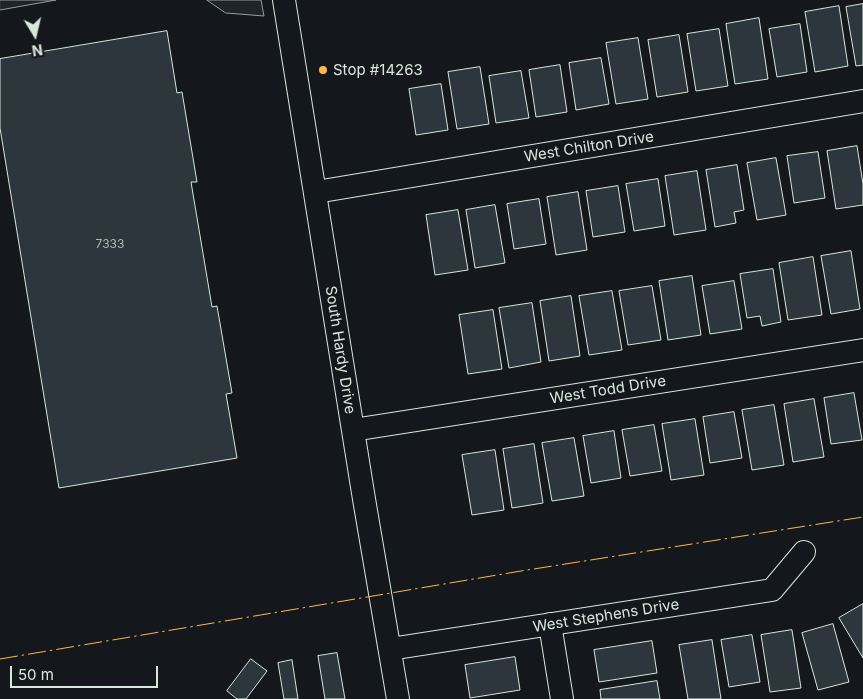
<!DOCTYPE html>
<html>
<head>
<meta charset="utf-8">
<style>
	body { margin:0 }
	#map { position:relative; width:863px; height:699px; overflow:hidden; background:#14181c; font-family:Inter,sans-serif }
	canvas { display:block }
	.north { position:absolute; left:10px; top:10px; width:50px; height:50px; -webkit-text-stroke:4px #14181c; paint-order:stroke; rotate:171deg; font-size:14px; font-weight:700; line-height:20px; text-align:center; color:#d8e6dc }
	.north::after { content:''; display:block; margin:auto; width:18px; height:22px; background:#d8e6dc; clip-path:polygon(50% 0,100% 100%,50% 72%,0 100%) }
	.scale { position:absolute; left:10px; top:666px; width:148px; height:22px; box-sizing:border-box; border:2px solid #d8e6dc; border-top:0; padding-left:6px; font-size:15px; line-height:18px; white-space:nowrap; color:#d8e6dc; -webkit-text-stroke:4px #14181c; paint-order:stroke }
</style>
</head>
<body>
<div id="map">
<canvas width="863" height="699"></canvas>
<div class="north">N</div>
<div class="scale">50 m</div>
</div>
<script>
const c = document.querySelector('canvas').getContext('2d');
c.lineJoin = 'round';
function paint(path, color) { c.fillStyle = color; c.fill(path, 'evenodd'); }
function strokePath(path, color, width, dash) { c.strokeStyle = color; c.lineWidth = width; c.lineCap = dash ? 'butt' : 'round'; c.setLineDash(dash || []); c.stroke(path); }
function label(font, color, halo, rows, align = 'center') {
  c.font = font + ' Inter,sans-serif'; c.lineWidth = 4; c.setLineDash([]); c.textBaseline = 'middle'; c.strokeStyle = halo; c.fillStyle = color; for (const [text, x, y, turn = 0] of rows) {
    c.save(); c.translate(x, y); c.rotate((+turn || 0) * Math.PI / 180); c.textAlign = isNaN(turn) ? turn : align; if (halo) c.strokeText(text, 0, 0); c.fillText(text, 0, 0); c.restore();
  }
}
const green = new Path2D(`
	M0,0H56L0,10Z
	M207,0H261L264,16L226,13Z`);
const building = new Path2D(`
	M863,4V65L856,66L846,7Z
	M839,6L848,66L815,72L805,12Z
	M759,18L768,79L735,84L726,24Z
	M800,24L807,72L777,77L769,29Z
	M719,29L728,86L696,91L687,34Z
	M167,31L177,93L182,92L197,182H191L212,307L217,306L232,393L226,394L237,458L59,488L0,128V59Z
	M679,35L688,92L657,97L648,40Z
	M638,38L648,99L616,104L606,43Z
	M601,58L609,104L576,110L569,63Z
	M560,65L567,112L536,117L529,70Z
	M480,67L489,124L457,129L448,72Z
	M521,71L529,118L496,123L489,76Z
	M441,84L448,130L416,135L409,89Z
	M857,146L863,184V205L836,209L827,151Z
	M818,152L825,198L794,203L787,156Z
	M776,158L786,215L757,220L747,163Z
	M737,165L744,210L734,212L736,223L715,227L706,170Z
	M697,171L706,230L674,235L665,176Z
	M658,179L665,226L634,231L626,184Z
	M618,186L625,232L593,237L586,191Z
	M578,192L587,250L556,255L547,197Z
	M539,199L546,244L514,249L507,204Z
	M495,205L505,263L475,268L466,210Z
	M458,210L468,270L435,275L426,215Z
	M851,251L860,309L831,314L821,256Z
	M813,257L822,315L788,320L779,263Z
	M773,269L781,322L762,326L760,316L747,318L740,274Z
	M692,276L701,335L668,340L659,281Z
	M734,281L742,329L710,334L702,286Z
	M652,286L661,340L628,345L619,291Z
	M612,291L622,350L589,355L579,296Z
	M571,296L580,356L549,361L540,301Z
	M532,303L541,362L509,368L499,308Z
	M493,310L502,369L468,374L459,315Z
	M854,393L862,440L831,444L824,398Z
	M814,399L824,457L793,462L784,404Z
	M774,405L784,465L752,470L742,410Z
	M734,412L742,458L710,463L703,417Z
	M695,419L704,475L671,480L662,424Z
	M654,425L662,471L630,476L622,430Z
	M614,431L621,478L591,483L583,436Z
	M574,438L584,496L552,501L542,443Z
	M534,444L543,503L512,508L503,449Z
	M495,450L504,510L472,515L462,455Z
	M863,604V658L839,618Z
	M833,624L849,682L818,690L802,633Z
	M792,630L801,688L770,692L761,635Z
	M752,635L760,682L729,687L721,640Z
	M712,640L721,699H688L679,645Z
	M652,641L657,673L599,682L594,650Z
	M337,653L345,699H325L318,656Z
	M515,657L520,690L470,698L465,665Z
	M251,659L267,671L246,699H237L227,691Z
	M292,660L298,699H284L278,663Z
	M657,681L660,699H601L600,690Z`);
const minor = new Path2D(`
	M284,0L364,499L398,699
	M316,192L863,101
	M353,430L863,350
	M550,624L562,699
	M390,649L772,590L804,552`);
const power = new Path2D(`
	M0,659L521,571L863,517`);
const markers = [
	[323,70,5,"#ffb74d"]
];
const numberNames = [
	["7333",110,244]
];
const poiNames = [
	["Stop #14263",333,70]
];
const streetNames = [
	["West Chilton Drive",589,147,-9],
	["South Hardy Drive",340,350,81],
	["West Todd Drive",608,390,-9],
	["West Stephens Drive",606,616,-9]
];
paint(green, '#202428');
strokePath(green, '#939e99', 1);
paint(building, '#2c363c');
strokePath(building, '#d8e6dc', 1);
strokePath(minor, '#d8e6dc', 24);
strokePath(minor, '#14181c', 22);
strokePath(power, '#ffb74d', 1, [18, 4, 2.5, 4]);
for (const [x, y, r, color] of markers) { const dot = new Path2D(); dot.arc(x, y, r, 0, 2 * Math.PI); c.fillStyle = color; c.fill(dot); strokePath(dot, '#14181c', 2); }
label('12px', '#adbab4', null, numberNames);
label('15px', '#d8e6dc', '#14181c', poiNames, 'left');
label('15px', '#d8e6dc', '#14181c', streetNames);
</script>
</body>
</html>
